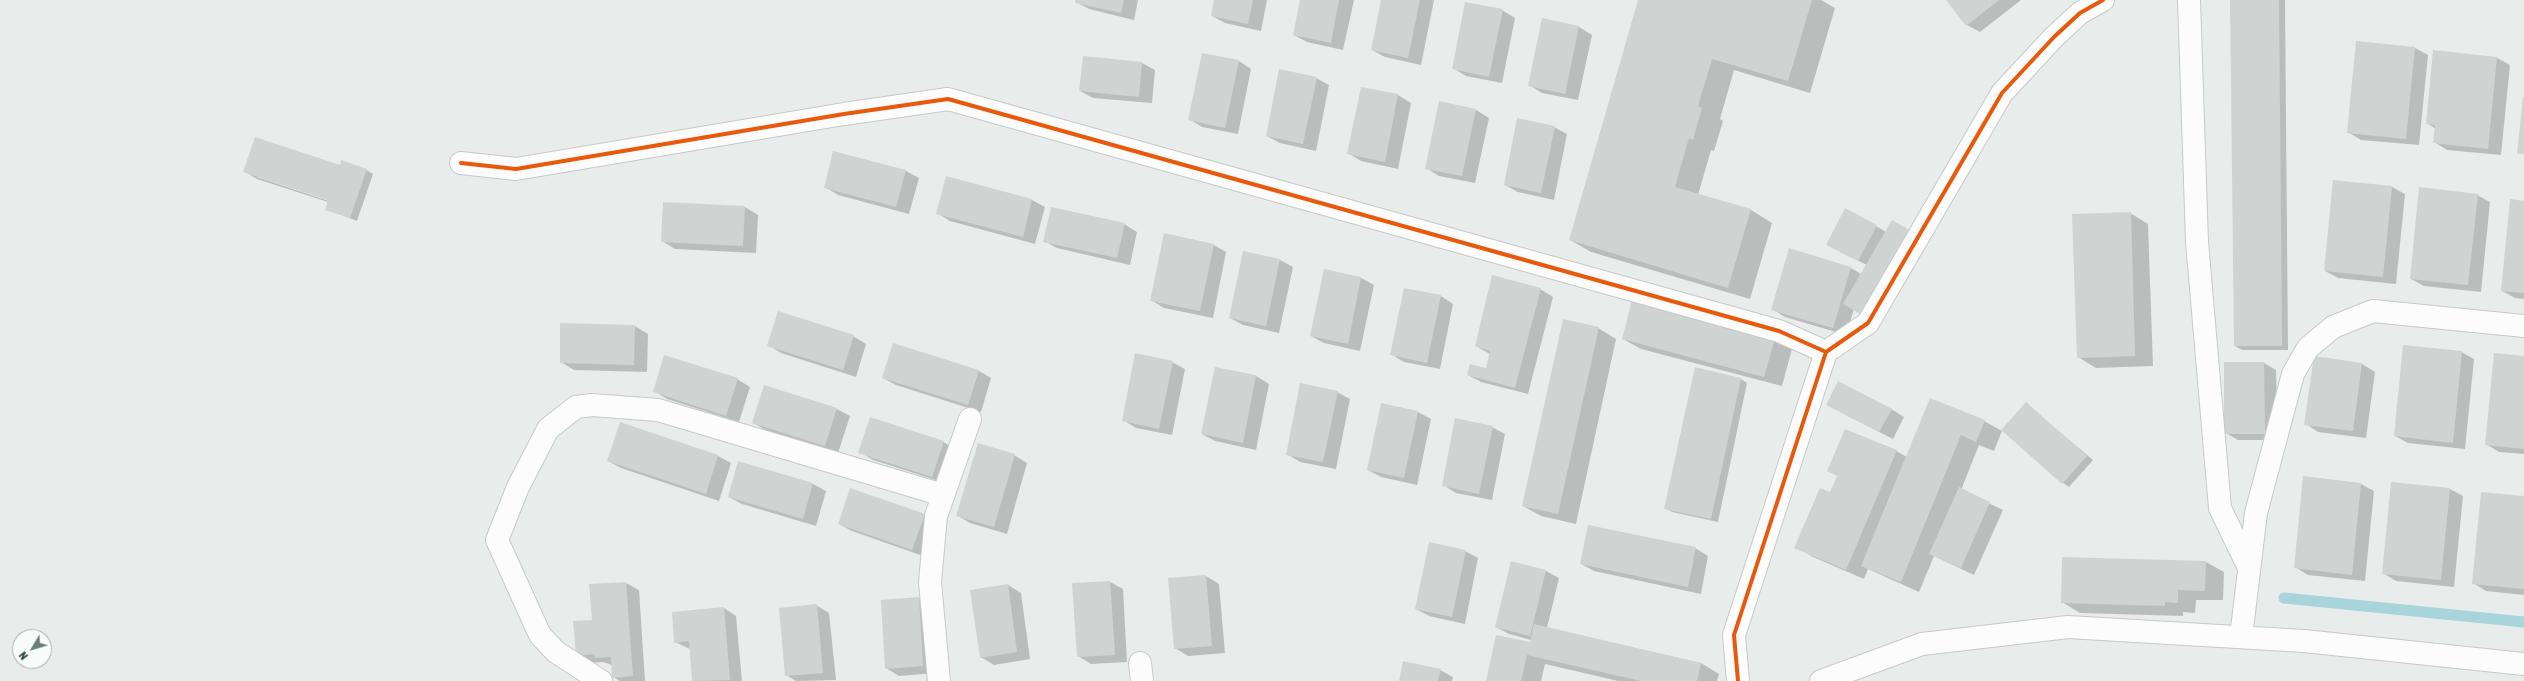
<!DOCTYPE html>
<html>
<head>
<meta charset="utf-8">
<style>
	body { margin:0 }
	#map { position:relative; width:2524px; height:681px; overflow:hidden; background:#e8edeb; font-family:"Asap Condensed",sans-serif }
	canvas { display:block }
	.north { position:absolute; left:12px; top:629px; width:40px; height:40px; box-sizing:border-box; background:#f7fbf9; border:1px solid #a3b1ad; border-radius:50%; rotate:232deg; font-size:11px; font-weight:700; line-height:16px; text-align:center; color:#24423a }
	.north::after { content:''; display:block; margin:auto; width:14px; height:18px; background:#697e78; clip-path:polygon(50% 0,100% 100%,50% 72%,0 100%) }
</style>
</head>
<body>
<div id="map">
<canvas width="2524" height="681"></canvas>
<div class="north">N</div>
</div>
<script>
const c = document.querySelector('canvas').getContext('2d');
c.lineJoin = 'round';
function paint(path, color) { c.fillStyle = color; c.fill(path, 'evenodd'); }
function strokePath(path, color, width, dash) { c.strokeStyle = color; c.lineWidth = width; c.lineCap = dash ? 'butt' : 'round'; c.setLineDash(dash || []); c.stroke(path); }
const shadow = new Path2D(`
	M1076,0H1138L1134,20L1089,9L1076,2Z
	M1215,0H1267L1261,31L1225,23L1212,16Z
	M1301,0H1354L1343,50L1307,42L1294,35Z
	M1382,0H1434L1421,65L1385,57L1372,50Z
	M1639,0H1821L1835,8L1810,93L1734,70L1720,119L1723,121L1714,151L1711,150L1698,195L1751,210L1772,223L1750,299L1591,252L1570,240Z
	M1947,0H2021L1980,32L1967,25Z
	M2231,0H2285L2288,350H2242L2235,346Z
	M1502,10L1515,18L1502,83L1466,76L1453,68Z
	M1543,19L1579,27L1592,35L1578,100L1542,93L1529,85Z
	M2415,48L2428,55L2419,145L2361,140L2348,132Z
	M1084,57L1142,63L1155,70L1152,103L1093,98L1080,91Z
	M2497,58L2510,65L2501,155L2447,150L2434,142L2436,129L2427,123Z
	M1239,61L1251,69L1238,134L1202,127L1189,119Z
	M1316,78L1329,85L1316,151L1280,143L1267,136Z
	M1362,88L1398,95L1411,103L1398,169L1361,161L1348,153Z
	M1476,110L1489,118L1475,183L1439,176L1426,168Z
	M1554,127L1567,134L1554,200L1518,192L1505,185Z
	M366,170L373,174L357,221L326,209L328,202L257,179L244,171ZM257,175L333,201L332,202L257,177Z
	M906,171L919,178L909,214L838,195L825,187Z
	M947,178L1032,200L1045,207L1035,244L950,221L937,213Z
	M2392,187L2405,194L2396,284L2338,278L2325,271Z
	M2477,195L2490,202L2481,292L2424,286L2411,279Z
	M2524,202V299L2515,298L2502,291Z
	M664,203L745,207L758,215L756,253L675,249L662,241Z
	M2130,213L2148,224L2153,366L2096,368L2078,357Z
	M1124,224L1137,232L1130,265L1057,248L1044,241Z
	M1876,226L1886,232L1854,309L1846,335L1785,317L1772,309L1790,250L1851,268L1861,274L1867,265L1840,252Z
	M1214,245L1226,252L1213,318L1164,308L1151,300Z
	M1244,252L1280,260L1293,267L1279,333L1243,325L1230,318Z
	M1325,270L1361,278L1374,285L1360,351L1324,343L1311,336Z
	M1540,289L1553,297L1528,394L1481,382L1468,375L1487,369L1490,354L1476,346Z
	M1441,296L1453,304L1440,369L1404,362L1391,354Z
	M561,324L635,326L648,334L647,372L574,370L561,362Z
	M1598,328L1616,339L1576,524L1541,516L1523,506Z
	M853,336L866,344L856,377L781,353L768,345Z
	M1623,339H1774L1792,349L1782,386L1641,349Z
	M2461,352L2474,359L2465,449L2408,443L2395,436Z
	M2314,357L2362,364L2375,372L2366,438L2318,432L2306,424Z
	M2524,357V454L2499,452L2486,444Z
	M1172,362L1185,369L1172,435L1136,428L1123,420Z
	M2264,363L2276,370L2278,440H2238L2226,433Z
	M1215,368L1256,376L1269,384L1256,450L1215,441L1202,434Z
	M979,371L991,378L981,412L896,385L883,378Z
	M737,379L750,387L739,422L667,399L654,391Z
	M1741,379L1747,383L1718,522L1672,512L1665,508Z
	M764,386L837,409L850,416L838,453L766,430L753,423Z
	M1337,392L1350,399L1336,469L1300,462L1287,454Z
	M2026,404L2093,460L2069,487L2063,483Z
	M1891,409L1904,417L1893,439L1840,412Z
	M1418,412L1431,419L1417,485L1381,477L1368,470Z
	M1984,421L2002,431L1994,451L1979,445L1961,490L2003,510L1974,575L1934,556L1919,592L1868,569L1864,579L1813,557L1796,547L1830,493L1896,451L1907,457Z
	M1492,427L1505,434L1492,500L1456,493L1443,485Z
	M943,442L956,449L945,483L873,460L860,452Z
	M1014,455L1027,463L1007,534L970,523L958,516Z
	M718,456L731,463L719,501L621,468L608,461Z
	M739,462L813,484L826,491L816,526L742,504L729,497Z
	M2361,484L2374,491L2365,581L2308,575L2295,567Z
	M2450,489L2463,496L2454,587L2396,581L2383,573Z
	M2524,498V595L2486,591L2473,583Z
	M924,515L937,523L926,557L852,531L839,524Z
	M1695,548L1708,556L1701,594L1594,571L1581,564Z
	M1465,551L1478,558L1465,624L1429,616L1416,609Z
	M2063,558L2206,562L2224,572L2223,600H2196L2195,613L2183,612V616L2080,613L2062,602Z
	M1512,562L1546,571L1559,578L1547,628L1701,663L1719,674L1717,681H1618L1545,664L1541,681H1487L1531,644V640L1509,634L1496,627Z
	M1206,576L1219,584L1225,653L1188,656L1175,648Z
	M1110,582L1123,589L1127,662L1091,664L1078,656Z
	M626,583L639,590L645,681H620L613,677L612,665L603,662L590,663L577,655L593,621Z
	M1008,585L1021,593L1030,659L994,665L981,657Z
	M918,598L931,605L936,673L899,676L886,668Z
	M816,605L829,613L836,680L796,681L786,675Z
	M724,608L736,616L742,681H693L690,649L675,642Z
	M1440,670L1453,677L1452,681H1400Z`);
const stream = new Path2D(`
	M2284,598L2524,622`);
const building = new Path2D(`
	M1075,0H1124L1121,13L1075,3Z
	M1214,0H1253L1248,24L1211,16Z
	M1300,0H1339L1331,43L1293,35Z
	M1381,0H1420L1408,58L1371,50Z
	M1638,0H1812L1788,81L1712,59L1698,106L1702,108L1693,140L1689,138L1675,187L1751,209L1728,288L1569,240Z
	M1946,0H1999L1966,26Z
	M2230,0H2279L2282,346H2234Z
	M1465,2L1503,9L1489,77L1452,69Z
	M1542,18L1579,26L1565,94L1528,86Z
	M2356,41L2415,47L2406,139L2347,133Z
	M2433,50L2497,57L2488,149L2433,143L2435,125L2426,124Z
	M1202,53L1239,60L1225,128L1188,120Z
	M1083,56L1142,62L1139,97L1079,91Z
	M1279,69L1317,77L1303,144L1266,136Z
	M1361,87L1398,94L1385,162L1347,154Z
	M2523,97H2524V154H2517Z
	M1439,101L1476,109L1462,176L1425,169Z
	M1517,118L1555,126L1541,193L1504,185Z
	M255,137L340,165L341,160L367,169L350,218L325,210L328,200L243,172Z
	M833,151L906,170L896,207L824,188Z
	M946,176L1032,199L1023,237L936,214Z
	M2333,180L2392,186L2383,277L2324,271Z
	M2419,187L2478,194L2468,285L2410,279Z
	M2510,199L2524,201V293L2501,291Z
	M663,202L745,206L743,246L661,242Z
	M1051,207L1125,223L1117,258L1043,242Z
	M1845,208L1877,225L1858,261L1826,245Z
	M2131,212L2135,356L2077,358L2072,214Z
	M1892,220L1911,231L1862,315L1843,304Z
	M1164,233L1214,244L1200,311L1150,301Z
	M1789,248L1851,267L1833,328L1771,310Z
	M1243,251L1280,259L1266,326L1229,318Z
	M1324,269L1361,277L1348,344L1310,336Z
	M1492,275L1541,288L1515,388L1467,375L1470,364L1486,368L1490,351L1475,346Z
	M1404,288L1441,295L1427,363L1390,355Z
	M1632,300L1775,338L1764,377L1622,339Z
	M778,311L854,335L843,370L767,346Z
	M1563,319L1599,327L1558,514L1522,506Z
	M560,323L635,325L634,365L560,363Z
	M893,343L979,370L968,405L882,378Z
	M2403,345L2462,351L2453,443L2394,436Z
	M1135,353L1173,361L1159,429L1122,421Z
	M2494,353L2524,356V449L2485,445Z
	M664,355L738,378L726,416L653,392Z
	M2314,356L2362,363L2353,431L2304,425Z
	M2224,362H2264L2265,434H2224Z
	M1215,367L1256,375L1243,443L1201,434Z
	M1695,367L1741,378L1711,519L1664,509Z
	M1838,381L1892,409L1879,432L1826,405Z
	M1300,383L1338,391L1323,462L1286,455Z
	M764,385L837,408L825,446L752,423Z
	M1930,398L1985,420L1976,442L1961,435L1901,582L1861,566Z
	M2026,402L2087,456L2062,484L2001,430Z
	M1381,403L1418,411L1404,478L1367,470Z
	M870,417L944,441L932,477L858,453Z
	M1455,418L1493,426L1479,494L1442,486Z
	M620,422L718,455L706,494L607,461Z
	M1845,429L1897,450L1846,570L1794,548L1820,488L1830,492L1837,476L1827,471Z
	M978,443L1015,454L994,527L956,516Z
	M738,461L813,483L803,519L728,497Z
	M2303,476L2361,483L2352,575L2294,568Z
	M2391,482L2450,488L2441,580L2382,574Z
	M1959,487L1990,502L1961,568L1929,554Z
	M850,488L925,514L912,550L838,524Z
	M2481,492L2524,496V589L2472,584Z
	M1588,525L1696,547L1688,587L1580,564Z
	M1429,542L1466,550L1452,617L1415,609Z
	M2062,557L2206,561L2205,591L2178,590V603L2165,602V606L2061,603Z
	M1511,561L1546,570L1530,636L1495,627Z
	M1206,575L1212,646L1174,649L1168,578Z
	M1110,581L1115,655L1077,657L1072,583Z
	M626,582L633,676L612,678L611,657L595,658L594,654L576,656L573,621L592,620L589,584Z
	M1008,584L1017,652L980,658L970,590Z
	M919,597L923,666L885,669L881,600Z
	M817,604L823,673L785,676L779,608Z
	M724,607L730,680L692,681L689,641L674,643L672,612Z
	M1534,624L1701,663L1697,681H1641L1527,655L1521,681H1486L1496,635L1530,642Z
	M1403,661L1441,669L1438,681H1399Z`);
const minor = new Path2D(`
	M2189,0L2197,242L2220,508L2249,568
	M461,163L516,169L844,114L948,99L1779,331L1826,352
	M2241,637L2256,513L2293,374L2308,348L2333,327L2373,311L2524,326
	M1140,663L1142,681
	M601,681L556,652L540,635L497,540L518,487L548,429L576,407L592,405L658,410L943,495
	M939,681L930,582L936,516L970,419
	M1738,681L1734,635L1826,352L1868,323L2002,93L2054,37L2080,13L2103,0
	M1821,681L1922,644L2068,627L2304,641L2524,664`);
const cycleway = new Path2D(`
	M461,163L516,169L844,114L948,99L1779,331L1826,352
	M1738,681L1734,635L1826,352L1868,323L2002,93L2054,37L2080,13L2103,0`);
paint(shadow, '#0003');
strokePath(stream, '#a9d4db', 11);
paint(building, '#cfd4d2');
strokePath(minor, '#c5cac8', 24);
strokePath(minor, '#fcfcfc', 22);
strokePath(cycleway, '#e8590c', 4);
</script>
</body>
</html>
